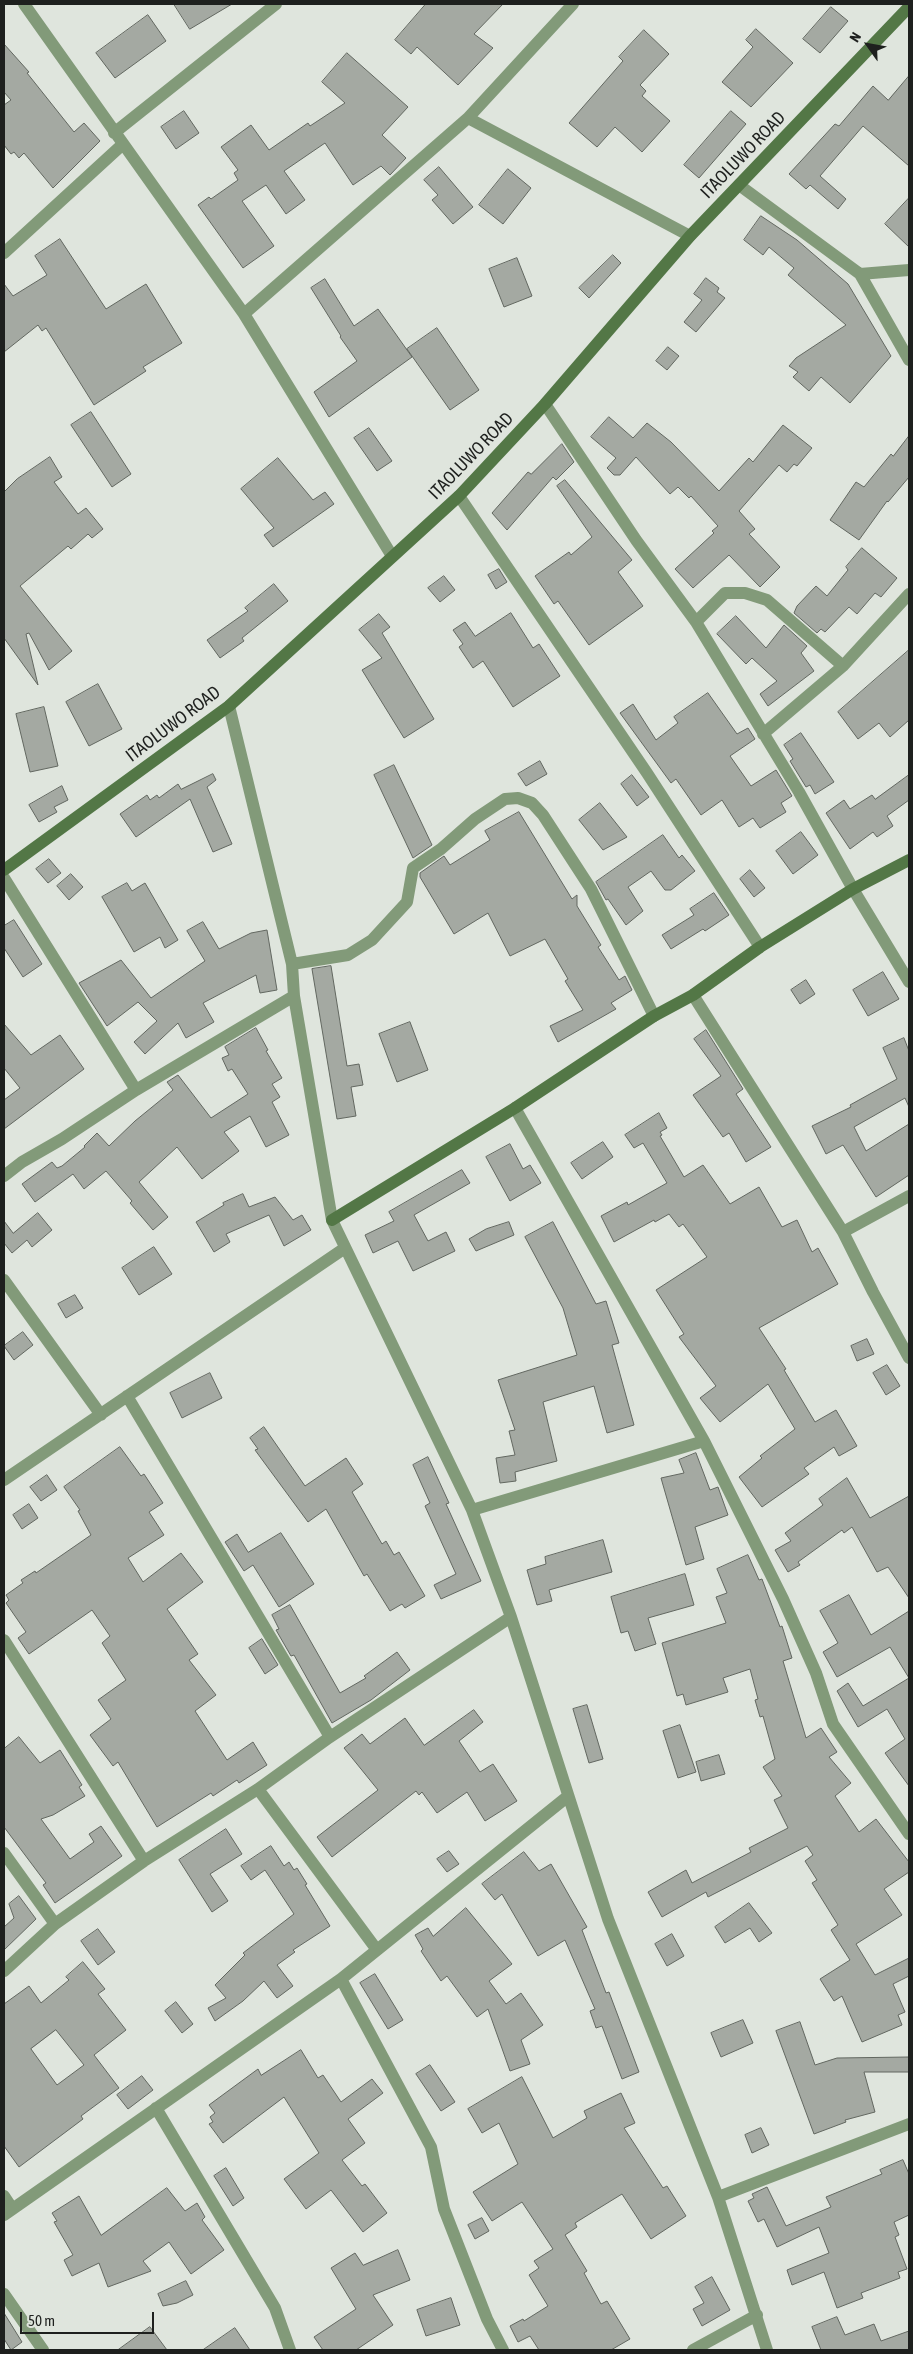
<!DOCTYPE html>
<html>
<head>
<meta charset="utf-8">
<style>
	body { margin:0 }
	#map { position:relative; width:913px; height:2354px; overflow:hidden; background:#dfe5dd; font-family:"Asap Condensed",sans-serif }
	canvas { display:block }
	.frame { position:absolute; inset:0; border:5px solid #1e201e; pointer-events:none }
	.north { position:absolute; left:843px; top:20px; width:50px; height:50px; -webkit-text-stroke:4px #dfe5dd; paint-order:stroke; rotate:302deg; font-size:14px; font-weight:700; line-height:20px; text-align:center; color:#1e201e }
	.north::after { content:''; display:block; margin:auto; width:18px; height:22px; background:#1e201e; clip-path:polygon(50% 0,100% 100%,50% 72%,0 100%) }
	.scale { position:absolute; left:20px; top:2312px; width:134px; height:22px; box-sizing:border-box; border:2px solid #1e201e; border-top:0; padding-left:6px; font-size:15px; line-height:18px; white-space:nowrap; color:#1e201e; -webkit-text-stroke:4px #dfe5dd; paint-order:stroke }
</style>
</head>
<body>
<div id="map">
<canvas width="913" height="2354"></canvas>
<div class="frame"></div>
<div class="north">N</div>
<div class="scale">50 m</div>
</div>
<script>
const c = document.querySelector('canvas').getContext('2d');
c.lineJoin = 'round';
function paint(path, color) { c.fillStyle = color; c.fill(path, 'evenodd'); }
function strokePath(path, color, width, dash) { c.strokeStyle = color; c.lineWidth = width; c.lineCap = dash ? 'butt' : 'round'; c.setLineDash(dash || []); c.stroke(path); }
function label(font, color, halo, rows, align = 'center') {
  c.font = font + ' "Asap Condensed",sans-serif'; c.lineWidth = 4; c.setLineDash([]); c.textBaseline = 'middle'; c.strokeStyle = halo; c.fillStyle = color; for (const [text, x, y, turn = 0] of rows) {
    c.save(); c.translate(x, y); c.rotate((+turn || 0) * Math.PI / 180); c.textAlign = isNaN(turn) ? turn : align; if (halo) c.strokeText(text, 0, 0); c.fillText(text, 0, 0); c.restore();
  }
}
const building = new Path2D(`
	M174,4H232L190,29Z
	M426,4H503L474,34L493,48L458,85L417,47L411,54L395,40Z
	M831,7L848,21L820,53L803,39Z
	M148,15L166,41L115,78L96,53Z
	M756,29L793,63L751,107L722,82L753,47L746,40Z
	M644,30L669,54L640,85L646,91L642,96L670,121L642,152L615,127L597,147L569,123L623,61L619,57Z
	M4,44L29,72L27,73L74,132L84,123L100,141L53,188L24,153L19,158L14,152L11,154L4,145V105L11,100L4,92Z
	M347,53L408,107L382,135L406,158L390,175L381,166L353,185L325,143L284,171L305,200L286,214L266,185L242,201L274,246L243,268L198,205L209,197L211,199L238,180L234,173L238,170L221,147L251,125L269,150L308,123L310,126L345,103L322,82Z
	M909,76V166L863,126L820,176L846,199L838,209L810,185L806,189L789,174L835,124L839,126L873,86L888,100Z
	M184,111L199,133L176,149L161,127Z
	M731,111L746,124L699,178L684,165Z
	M439,167L473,207L453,224L432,200L438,195L424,180Z
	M508,169L531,188L503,224L479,205Z
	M909,198V247L885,224Z
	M761,216L797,240L848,284L891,356L850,403L821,377L809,391L793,377L798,372L789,366L796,358L846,325L788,275L794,268L769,247L763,255L744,240Z
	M60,239L106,309L146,284L182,343L143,367L146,371L94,405L46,328L42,331L38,325L4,352V284L13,296L47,275L35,256Z
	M613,255L621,263L589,298L579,288Z
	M517,258L532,296L504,307L489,269Z
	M706,278L719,288L717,292L725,298L696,332L684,322L702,300L694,294Z
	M325,279L354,326L378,309L412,357L329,417L314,392L357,361L340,337L341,336L311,288Z
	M437,328L479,390L450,410L407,349Z
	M668,347L679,356L667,370L656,361Z
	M91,412L131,474L112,487L71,425Z
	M609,417L633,438L647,423L671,442L719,491L749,458L753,462L783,425L812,448L797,466L794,464L787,472L779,465L739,511L755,529L749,534L780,567L760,587L729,555L693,588L675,569L714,533L712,531L718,526L691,496L689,498L678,487L670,494L636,457L620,475H614L607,468L616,458L591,437Z
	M369,428L392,461L377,471L354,438Z
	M909,436V477L888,502L887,501L859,540L830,520L856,482L864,487L891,454L893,456Z
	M562,444L574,462L556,480L553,477L507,530L492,513L528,472L531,474Z
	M50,457L62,477L54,482L78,514L86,508L103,529L92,538L88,534L71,549L68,546L20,586L72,651L49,670L29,633L26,634L38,685L4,638V492L17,479Z
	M278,458L313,500L325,492L334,504L273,547L264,535L274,528L241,489Z
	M565,480L632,560L618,572L643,606L589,645L558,601L554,604L535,576L569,552L571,555L592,537L557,486Z
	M862,548L897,578L881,597L875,593L857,614L849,607L825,632L821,629L817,633L794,613L797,606L816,586L827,596L848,570L846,567Z
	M499,569L507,582L496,589L488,575Z
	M444,576L455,590L440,602L428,588Z
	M274,584L288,601L242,638L244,641L220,658L207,640L248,611L245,608Z
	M511,613L533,648L539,644L560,676L513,707L483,661L473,668L459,647L463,644L453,630L465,622L475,636Z
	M379,614L390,627L382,633L434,719L404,738L362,670L382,658L359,630Z
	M736,616L766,648L784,625L807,646L801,653L814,671L768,706L760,694L777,681L752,658L746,664L717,634Z
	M909,650V720L890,737L879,723L858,739L838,712Z
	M98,684L122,729L89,746L66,702Z
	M708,693L737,734L748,728L755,739L730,756L751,786L776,770L792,796L781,803L786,812L760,828L753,818L739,827L722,800L701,815L676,779L671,783L620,713L633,704L656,740L678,723L674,717Z
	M44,707L58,766L30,772L16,714Z
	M801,733L834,782L815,794L810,785L806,787L790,761L793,759L784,745Z
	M540,761L547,774L526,786L518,774Z
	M394,765L432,845L413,858L374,775Z
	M213,774L216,780L207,787L232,844L213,852L190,799L136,837L120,814L147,795L150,800L157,795L159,798L178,784L181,789Z
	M632,775L649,797L637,806L621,784Z
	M909,775V800L887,816L893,826L877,837L873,832L850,849L826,813L844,800L850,809L872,795L875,799Z
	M62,786L68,800L54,807L57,812L39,822L29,805Z
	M600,803L627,837L603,850L579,820Z
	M519,812L572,899L577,895V906L601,945L598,947L619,980L625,976L632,990L611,1003L616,1009L558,1042L550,1026L583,1010L565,981L568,979L545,939L510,956L488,913L454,934L420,877V873L444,856L450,865L490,840L485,831Z
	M801,832L818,855L793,874L776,851Z
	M663,835L679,858L682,855L695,871L671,890H665L651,871L628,887L643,911L626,925L608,899L606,900L596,882Z
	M49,859L61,873L48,883L36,869Z
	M750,870L765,888L754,897L740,879Z
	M71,874L83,887L69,900L57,886Z
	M127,883L132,891L145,883L178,940L165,948L160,937L134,952L102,897Z
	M714,893L729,915L705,931L703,929L671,949L662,935L694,915L690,909Z
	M14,920L42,964L23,977L4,948V926Z
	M203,922L219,949L251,933L267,930L277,990L260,993L256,975L203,1003L214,1022L186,1038L178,1023L145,1054L134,1042L157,1021L138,1002L107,1026L79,983L121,960L151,998L205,961L187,931Z
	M331,966L347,1066L359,1064L363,1085L351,1087L356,1116L337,1119L312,969Z
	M883,972L899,999L868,1016L853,990Z
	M806,980L815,994L800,1004L791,990Z
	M410,1022L428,1070L397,1082L379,1034Z
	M4,1024L31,1055L60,1035L84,1069L4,1129V1100L20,1088L4,1068Z
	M256,1028L268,1050L266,1051L282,1078L272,1084L280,1097L272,1102L289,1135L266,1147L250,1116L224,1132L239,1151L202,1179L177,1147L139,1182L168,1217L153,1230L130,1203L132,1201L106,1171L84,1189L73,1174L35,1202L22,1184L52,1162L57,1168L62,1166L85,1147L84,1146L97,1133L109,1146L135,1121L173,1090L167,1082L178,1075L211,1118L248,1094L232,1069L228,1071L222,1058L229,1055L225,1047Z
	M706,1030L743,1089L736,1094L771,1147L746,1162L729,1133L723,1137L693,1095L721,1076L694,1039Z
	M904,1038L909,1051V1107L905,1098L854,1127L866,1151L909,1124V1175L876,1197L843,1145L826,1154L812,1126L851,1107L850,1105L897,1079L883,1048Z
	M659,1113L667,1128L660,1132L662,1135L660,1136L684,1177L703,1165L730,1204L759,1187L782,1227L797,1220L812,1252L818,1248L838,1284L759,1328L786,1369L784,1370L815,1422L836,1410L857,1446L839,1456L834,1447L804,1468L809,1474L762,1507L739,1477L762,1458L760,1456L795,1429L768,1384L720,1422L700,1398L716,1386L679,1337L684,1334L656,1290L707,1257L683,1224L679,1227L669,1214L655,1222L654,1220L614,1242L601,1216L627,1202L628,1205L667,1183L643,1143L634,1148L625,1135Z
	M603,1142L613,1157L582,1179L571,1163Z
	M510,1144L523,1169L530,1165L541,1183L510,1201L486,1157Z
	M462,1170L470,1183L414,1215L428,1241L446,1232L455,1251L413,1271L398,1241L373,1253L365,1235L394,1221L389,1212Z
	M243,1194L249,1207L275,1197L293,1220L302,1215L311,1230L284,1246L269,1215L226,1234L230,1242L214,1252L196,1222L224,1205L223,1203Z
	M38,1213L52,1230L32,1247L27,1240L12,1253L4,1243V1221L13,1233Z
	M509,1222L514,1235L476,1251L469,1239L486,1229Z
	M553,1222L596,1304L606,1301L619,1343L612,1345L634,1425L607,1433L594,1386L543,1402L557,1461L515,1472L516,1481L500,1483L496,1458L515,1455L509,1431L515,1430L498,1380L577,1355L563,1308L525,1237Z
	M154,1247L172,1274L139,1295L122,1268Z
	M75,1295L83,1308L66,1318L58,1304Z
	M23,1332L33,1345L14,1360L4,1346Z
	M867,1339L874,1354L857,1361L851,1346Z
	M887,1365L900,1386L886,1395L873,1373Z
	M210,1373L222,1398L182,1418L170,1393Z
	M264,1427L305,1486L346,1458L363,1484L352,1492L382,1544L386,1541L394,1555L399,1552L425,1596L405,1608L402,1604L390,1611L367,1574L364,1576L326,1509L308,1522L255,1450L258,1449L250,1438Z
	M120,1447L141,1476L144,1474L163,1503L149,1512L164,1535L128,1558L143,1582L181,1553L203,1582L167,1609L198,1654L189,1660L216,1695L195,1711L227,1760L253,1742L267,1765L239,1783L237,1780L213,1796L211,1793L157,1827L118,1762L113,1766L90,1735L111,1719L98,1700L126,1680L102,1643L110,1636L92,1610L29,1654L18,1638L26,1632L6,1603L9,1600L6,1595L23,1583L21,1580L35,1571L36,1573L91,1535L78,1511L80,1510L64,1487Z
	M696,1453L710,1490L718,1487L728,1515L695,1527L704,1559L686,1565L661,1478L684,1473L679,1460Z
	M428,1457L449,1503L446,1504L481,1581L441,1599L434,1585L456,1574L425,1506L430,1503L413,1465Z
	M47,1475L57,1490L41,1501L30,1487Z
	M847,1478L870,1518L909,1496V1598L888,1567L877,1572L852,1527L844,1533L842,1530L798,1562L800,1565L788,1572L775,1550L791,1541L785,1533L823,1505L819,1499Z
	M29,1504L38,1518L22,1529L13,1515Z
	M281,1533L314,1584L279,1607L253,1565L244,1571L225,1542L237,1534L248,1552Z
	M603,1540L612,1572L549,1590L552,1601L537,1605L527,1570L546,1564L545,1557Z
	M748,1555L759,1580L762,1579L780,1627L782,1626L792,1658L783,1661L806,1738L821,1728L837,1752L829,1757L851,1783L835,1796L859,1832L876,1819L909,1862V1872L884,1889L902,1915L856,1944L875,1975L909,1958V1976L893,1984L905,2012L898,2015L902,2025L862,2042L842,1996L834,2001L820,1979L850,1960L831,1930L838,1925L812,1883L817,1880L805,1861L813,1855L807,1846L708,1897L706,1892L662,1917L648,1892L686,1870L692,1883L751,1852L749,1848L788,1828L774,1800L782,1796L763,1767L775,1759L763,1716L760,1717L755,1700L758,1699L750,1669L723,1678L728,1692L686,1705L683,1694L677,1696L662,1643L726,1623L716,1597L727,1593L717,1569Z
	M685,1574L694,1605L648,1618L656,1644L635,1651L628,1631L621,1633L611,1597Z
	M849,1595L871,1635L909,1611V1786L885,1753L905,1739L887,1709L858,1727L837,1691L848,1683L863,1706L909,1678L890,1647L837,1677L823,1652L838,1643L820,1611Z
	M290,1605L340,1693L366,1678L364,1676L397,1652L410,1670L371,1700L332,1723L294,1655L291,1656L276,1630L279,1629L272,1615Z
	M262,1639L278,1665L265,1674L249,1648Z
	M587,1705L603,1759L589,1763L573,1709Z
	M474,1710L483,1722L459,1741L480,1772L493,1764L517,1801L485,1821L467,1792L437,1813L422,1792L419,1795L416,1791L332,1857L317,1837L378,1790L344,1748L362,1734L370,1744L405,1718L424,1745Z
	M680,1725L696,1772L678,1778L663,1731Z
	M19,1737L40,1763L60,1750L82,1785L79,1787L85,1796L53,1815L41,1819L70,1859L94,1842L89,1834L101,1826L122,1856L55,1903L43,1885L46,1883L4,1827V1749Z
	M719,1755L725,1774L701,1781L696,1762Z
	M226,1829L242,1854L210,1874L228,1901L212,1912L179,1860Z
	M271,1846L284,1866L289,1862L294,1870L297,1868L307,1884L305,1885L330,1926L293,1950L295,1952L277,1965L293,1986L277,1998L264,1981L243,2001L215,2021L208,2008L226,1998L215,1985L245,1955L243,1953L294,1914L265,1870L251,1880L241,1866Z
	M449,1851L459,1864L447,1872L437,1859Z
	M524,1852L539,1871L551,1864L587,1927L582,1930L606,1993L609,1992L639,2072L622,2079L602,2026L596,2028L590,2011L595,2009L565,1940L538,1956L502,1894L495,1900L482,1884Z
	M19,1896L36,1919L4,1950V1927L14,1918L9,1904Z
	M749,1903L772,1933L759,1942L750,1928L725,1943L715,1927Z
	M466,1908L512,1964L489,1981L506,2004L521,1993L543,2025L521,2040L530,2064L510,2071L488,2009L477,2017L447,1976L441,1981L421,1951L423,1949L415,1935L428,1928L433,1936Z
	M98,1929L115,1952L98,1965L81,1941Z
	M672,1934L684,1956L667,1966L655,1944Z
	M83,1962L105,1989L98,1994L126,2030L94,2055L119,2088L81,2116L83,2119L19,2167L4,2146V2004L29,1986L41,2003L69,1980L66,1977ZM56,2030L84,2065L57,2085L31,2049Z
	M375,1974L403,2020L388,2029L360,1983Z
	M176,2002L193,2024L182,2033L165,2011Z
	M743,2020L753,2043L721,2057L711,2033Z
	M800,2022L815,2065L837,2058L909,2057V2072H864L875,2112L845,2120L846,2122L814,2134L776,2031Z
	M301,2050L318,2078L323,2075L341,2102L372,2079L383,2093L348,2119L365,2143L342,2160L362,2186L365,2184L387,2213L363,2232L331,2190L306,2209L284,2179L319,2153L284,2097L223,2143L209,2124L213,2122L210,2117L215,2113L209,2105L258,2069L261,2075Z
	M430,2065L455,2102L441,2111L416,2074Z
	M142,2076L153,2090L128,2109L117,2095Z
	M522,2077L553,2138L587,2118L584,2111L621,2093L635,2123L624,2128L663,2188L667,2186L686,2216L651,2239L622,2194L575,2223L577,2227L565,2235L587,2271L584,2273L601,2304L607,2301L630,2339L611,2350H539L530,2336L518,2342L510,2326L523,2319L524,2321L548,2306L529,2275L539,2268L534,2261L553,2249L522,2202L492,2221L473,2192L518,2164L499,2123L482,2133L468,2109Z
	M761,2128L769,2145L752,2153L745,2135Z
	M903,2160L909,2174V2215L894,2222L899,2235L895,2237L907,2269L898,2272L900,2278L861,2293L863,2298L837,2308L824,2272L792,2285L787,2270L829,2253L819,2227L777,2247L764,2219L758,2222L748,2201L754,2198L752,2194L767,2187L786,2226L831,2207L826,2197L882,2174L880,2170Z
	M226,2168L244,2198L233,2206L214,2176Z
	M167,2188L185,2211L197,2203L205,2217L202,2220L224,2250L191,2274L169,2242L143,2261L151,2271L108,2287L99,2263L72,2276L64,2260L73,2255L54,2222L57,2221L52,2213L79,2196L101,2235Z
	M482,2218L489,2231L475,2239L468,2225Z
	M398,2250L410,2280L373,2295L393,2325L356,2350H323L314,2337L356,2309L331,2268L355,2253L363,2265Z
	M712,2277L730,2310L702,2326L693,2309L704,2303L695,2287Z
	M186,2281L193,2295L177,2303L163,2306L158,2294Z
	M451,2298L460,2325L426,2336L417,2310Z
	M4,2313L22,2342L11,2350L4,2339Z
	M837,2317L845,2335L874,2324L881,2341L909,2331V2350H821L812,2327Z
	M150,2327L167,2350H118Z
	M235,2328L250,2350H203Z`);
const street = new Path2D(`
	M24,4L244,314L392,556
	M573,4L468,118L690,236
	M114,133L276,4
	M739,185L860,274L909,360
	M4,253L123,144
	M860,274L909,270
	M244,314L468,118
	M545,404L636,540L696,622L799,792L853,889L909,982
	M459,496L647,773L760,947
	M696,622L725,593H745L767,600L843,666
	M229,706L292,964L294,996L332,1220L472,1510L511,1617L608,1919L718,2197L767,2350
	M763,734L843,666L909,594
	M4,878L136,1090
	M292,964L348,955L372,940L407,902L413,868L441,849L475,819L505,799L518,798L532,803L543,815L591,889L654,1016
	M693,995L843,1232L873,1292L909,1358
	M515,1108L704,1441L783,1599L816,1673L833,1724L909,1834
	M4,1176L22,1162L62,1139L136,1090L294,996
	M843,1232L909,1196
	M4,1280L101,1415
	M127,1396L330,1737
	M4,1480L345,1248
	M472,1510L704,1441
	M4,1640L144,1861
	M258,1789L377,1950
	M4,1853L55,1924
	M4,1971L55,1924L144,1861L258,1789L330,1737L511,1617
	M341,1979L431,2147L444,2209L487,2319L503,2350
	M156,2108L275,2308L290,2350
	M4,2196L12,2208
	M718,2197L909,2124
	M4,2215L341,1979L567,1797
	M4,2294L43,2350
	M693,2350L757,2315`);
const secondary = new Path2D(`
	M4,870L229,706L459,496L545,404L690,236L909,7
	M332,1220L515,1108L654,1016L693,995L760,947L853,889L909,860`);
const streetNames = [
	["ITAOLUWO ROAD",743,155,-46],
	["ITAOLUWO ROAD",471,456,-46],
	["ITAOLUWO ROAD",173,724,-37]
];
paint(building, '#a4a9a2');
strokePath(building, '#626760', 1);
strokePath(street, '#829a79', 12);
strokePath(secondary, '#537746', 12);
label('18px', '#1e201e', '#dfe5dd', streetNames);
</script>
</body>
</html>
